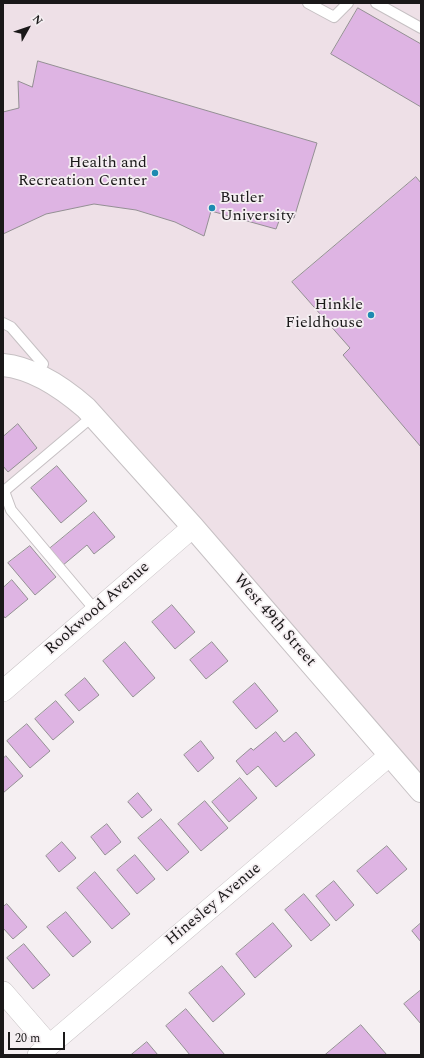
<!DOCTYPE html>
<html>
<head>
<meta charset="utf-8">
<style>
	body { margin:0 }
	#map { position:relative; width:424px; height:1058px; overflow:hidden; background:#f5eff2; font-family:Spectral,serif }
	canvas { display:block }
	.frame { position:absolute; inset:0; border:4px solid #1a1819; pointer-events:none }
	.north { position:absolute; left:8px; top:8px; width:40px; height:40px; -webkit-text-stroke:3px #f5eff2; paint-order:stroke; rotate:50deg; font-size:11px; font-weight:700; line-height:16px; text-align:center; color:#1a1819 }
	.north::after { content:''; display:block; margin:auto; width:14px; height:18px; background:#1a1819; clip-path:polygon(50% 0,100% 100%,50% 72%,0 100%) }
	.scale { position:absolute; left:8px; top:1032px; width:57px; height:18px; box-sizing:border-box; border:2px solid #1a1819; border-top:0; padding-left:5px; font-size:12px; line-height:14px; white-space:nowrap; color:#1a1819; -webkit-text-stroke:3px #f5eff2; paint-order:stroke }
</style>
</head>
<body>
<div id="map">
<canvas width="424" height="1058"></canvas>
<div class="frame"></div>
<div class="north">N</div>
<div class="scale">20 m</div>
</div>
<script>
const c = document.querySelector('canvas').getContext('2d');
c.lineJoin = 'round';
function paint(path, color) { c.fillStyle = color; c.fill(path, 'evenodd'); }
function strokePath(path, color, width, dash) { c.strokeStyle = color; c.lineWidth = width; c.lineCap = dash ? 'butt' : 'round'; c.setLineDash(dash || []); c.stroke(path); }
function label(font, color, halo, rows, align = 'center') {
  c.font = font + ' Spectral,serif'; c.lineWidth = 3.5; c.setLineDash([]); c.textBaseline = 'middle'; c.strokeStyle = halo; c.fillStyle = color; for (const [text, x, y, turn = 0] of rows) {
    c.save(); c.translate(x, y); c.rotate((+turn || 0) * Math.PI / 180); c.textAlign = isNaN(turn) ? turn : align; if (halo) c.strokeText(text, 0, 0); c.fillText(text, 0, 0); c.restore();
  }
}
const built = new Path2D(`
	M3,3H421V780L103,414L3,500Z`);
const building = new Path2D(`
	M358,8L421,44V107L331,54Z
	M38,61L317,143L294,218L282,213L276,229L211,211L204,236L175,222L136,210L94,204L46,214L3,234V112L19,108L18,81L32,87Z
	M416,177L421,183V447L343,355L350,348L292,282Z
	M18,424L37,448L8,472L3,466V437Z
	M57,466L87,501L61,523L31,488Z
	M94,512L115,537L94,554L87,545L62,566L48,550Z
	M30,546L56,577L35,595L8,563Z
	M12,580L28,599L5,618L3,615V588Z
	M172,605L195,632L175,649L152,622Z
	M125,642L155,678L133,697L103,661Z
	M212,642L228,661L206,679L190,660Z
	M85,678L99,695L79,711L65,695Z
	M255,683L278,711L256,729L233,702Z
	M56,701L74,722L53,740L35,719Z
	M27,724L50,751L30,768L7,741Z
	M276,732L284,742L296,732L315,755L276,787L258,766L247,775L236,761L251,748L253,750Z
	M201,741L214,758L198,772L184,755Z
	M6,756L23,776L3,793V759Z
	M240,778L257,798L229,822L212,802Z
	M138,793L152,810L142,818L128,802Z
	M205,801L228,828L201,851L178,824Z
	M161,819L189,852L167,871L138,838Z
	M107,824L121,842L105,855L91,837Z
	M62,842L76,858L59,872L46,856Z
	M387,846L407,869L377,894L357,871Z
	M135,855L155,879L137,894L117,870Z
	M95,872L130,914L112,929L77,888Z
	M334,881L354,905L336,921L316,896Z
	M304,894L330,925L311,941L285,910Z
	M7,904L27,927L13,939L3,928V907Z
	M66,912L91,942L73,957L47,927Z
	M273,923L292,946L255,978L236,954Z
	M421,923V942L412,931Z
	M24,944L50,975L33,989L7,958Z
	M222,966L245,994L213,1022L189,993Z
	M421,990V1024L404,1004Z
	M186,1009L225,1055H190L166,1026Z
	M361,1025L387,1055H325Z
	M147,1042L158,1055H131Z`);
const lane = new Path2D(`
	M308,3L334,17L348,3
	M376,3L421,28
	M3,323L11,327L43,364
	M4,491L11,510L96,611
	M3,492L93,416`);
const street = new Path2D(`
	M3,691L193,527
	M3,992L49,1045
	M38,1055L390,755`);
const secondary = new Path2D(`
	M3,365C34,368 63,388 86,408L193,527L421,791`);
const markers = [
	[155,173,4,"#1e8ab1"],
	[212,208,4,"#1e8ab1"],
	[371,315,4,"#1e8ab1"]
];
const poiNames = [
	["Health and",147,164],
	["Recreation Center",147,182],
	["Butler",220,199,"left"],
	["University",220,217,"left"],
	["Hinkle",363,306],
	["Fieldhouse",363,324]
];
const streetNames = [
	["Rookwood Avenue",98,609,-41],
	["West 49th Street",274,621,49],
	["Hinesley Avenue",214,905,-40]
];
paint(built, '#eee0e7');
paint(building, '#deb4e3');
strokePath(building, '#949094', 1);
strokePath(lane, '#c6c0c3', 12);
strokePath(street, '#c6c0c3', 22);
strokePath(secondary, '#c6c0c3', 24);
strokePath(lane, '#fff', 10);
strokePath(street, '#fff', 21);
strokePath(secondary, '#fff', 22);
for (const [x, y, r, color] of markers) { const dot = new Path2D(); dot.arc(x, y, r, 0, 2 * Math.PI); c.fillStyle = color; c.fill(dot); strokePath(dot, '#f5eff2', 1.5); }
label('16px', '#1a1819', '#f5eff2', poiNames, 'right');
label('16px', '#1a1819', '#f5eff2', streetNames);
</script>
</body>
</html>
